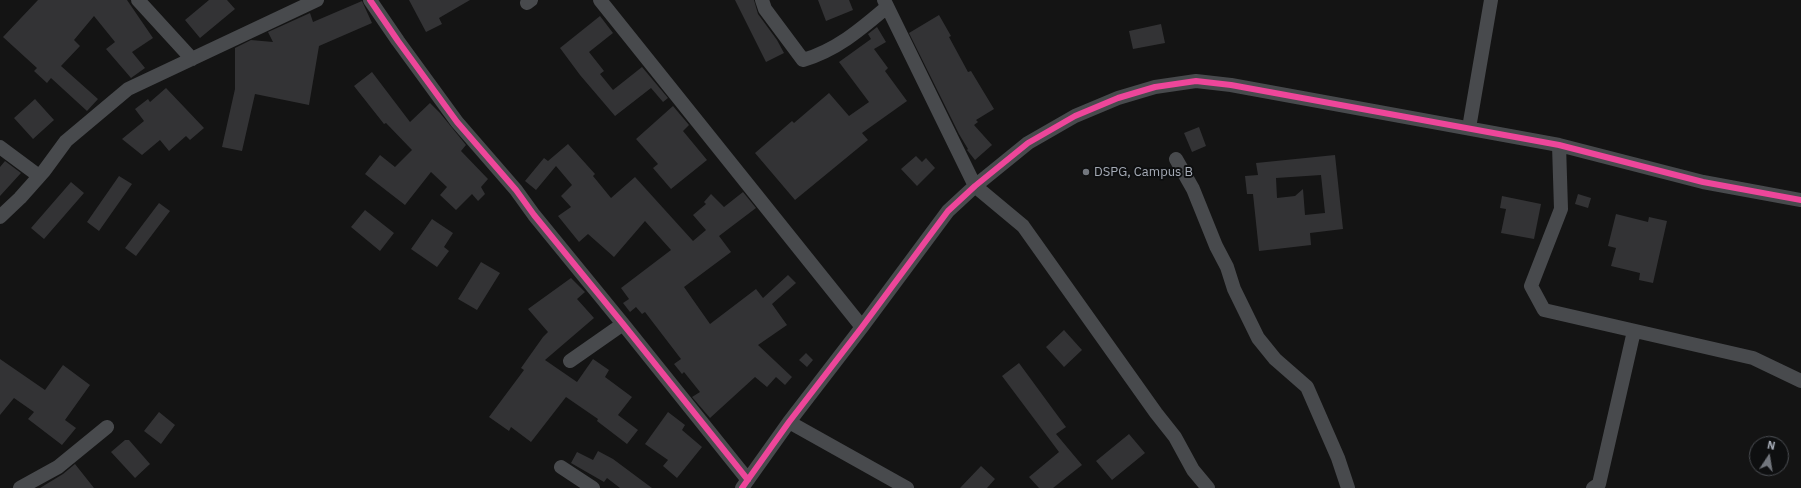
<!DOCTYPE html>
<html>
<head>
<meta charset="utf-8">
<style>
	body { margin:0 }
	#map { position:relative; width:1801px; height:488px; overflow:hidden; background:#141414; font-family:"IBM Plex Sans",sans-serif }
	canvas { display:block }
	.north { position:absolute; left:1749px; top:436px; width:40px; height:40px; box-sizing:border-box; background:#0e0f10; border:1px solid #4a4d52; border-radius:50%; rotate:12deg; font-size:11px; font-weight:700; line-height:16px; text-align:center; color:#a5abb6 }
	.north::after { content:''; display:block; margin:auto; width:14px; height:18px; background:#72767d; clip-path:polygon(50% 0,100% 100%,50% 72%,0 100%) }
</style>
</head>
<body>
<div id="map">
<canvas width="1801" height="488"></canvas>
<div class="north">N</div>
</div>
<script>
const c = document.querySelector('canvas').getContext('2d');
c.lineJoin = 'round';
function paint(path, color) { c.fillStyle = color; c.fill(path, 'evenodd'); }
function strokePath(path, color, width, dash) { c.strokeStyle = color; c.lineWidth = width; c.lineCap = dash ? 'butt' : 'round'; c.setLineDash(dash || []); c.stroke(path); }
function label(font, color, halo, rows, align = 'center') {
  c.font = font + ' "IBM Plex Sans",sans-serif'; c.lineWidth = 4; c.setLineDash([]); c.textBaseline = 'middle'; c.strokeStyle = halo; c.fillStyle = color; for (const [text, x, y, turn = 0] of rows) {
    c.save(); c.translate(x, y); c.rotate((+turn || 0) * Math.PI / 180); c.textAlign = isNaN(turn) ? turn : align; if (halo) c.strokeText(text, 0, 0); c.fillText(text, 0, 0); c.restore();
  }
}
const building = new Path2D(`
	M38,0H127L153,38L132,52L145,68L131,78L106,49L115,42L94,16L74,40L80,46L61,66L98,99L87,111L51,78L47,83L34,71L37,68L3,37Z
	M209,0H227L235,9L200,38L185,20Z
	M409,0H470L439,18L442,24L426,32Z
	M735,0H754L758,14L777,40L784,53L766,62Z
	M818,0H849L853,10L826,21Z
	M362,1L372,23L319,46L309,105L255,94L242,151L222,147L235,89V48L251,40L273,42L268,32L310,13L313,22Z
	M939,15L951,36L949,37L968,72L971,71L994,109L976,120L978,122L974,125L992,145L975,160L967,150L968,149L959,134L909,33Z
	M600,16L613,33L589,52L604,71L600,74L613,90L642,67L668,98L663,102L651,88L615,116L580,75L560,48Z
	M1161,24L1165,43L1133,49L1129,31Z
	M877,27L886,42L874,49L888,68L885,71L907,101L862,133L868,140L795,200L755,153L792,121L794,123L829,93L849,116L869,102L839,62L871,39L868,34Z
	M372,72L410,122L430,103L440,113L466,145L461,151L488,179L481,187L485,194L478,201L472,194L456,210L440,195L447,187L431,172L405,205L365,174L380,155L395,167L412,150L386,123L384,124L354,86Z
	M166,88L204,128L190,140L186,136L169,151L160,140L142,155L122,139L144,121L135,109L148,99L150,102Z
	M35,99L54,120L33,139L14,118Z
	M673,106L689,125L683,131L707,160L671,189L653,168L658,164L636,139Z
	M1199,127L1206,146L1192,152L1184,133Z
	M568,144L595,174L593,176L611,198L635,177L693,241L706,230L693,215L706,204L704,202L711,194L724,207L743,192L756,208L719,236L731,252L684,287L710,324L756,289L763,298L788,275L796,283L772,304L787,325L758,345L792,377L785,385L776,377L767,387L755,377L710,418L692,397L700,392L684,372L682,374L674,364L681,359L645,312L642,314L636,307L630,312L623,303L629,299L621,288L671,250L645,221L614,257L588,234L579,242L558,216L571,207L561,196L572,185L556,166L536,190L525,181L544,158L548,161Z
	M1335,155L1343,229L1310,233L1311,245L1259,251L1253,194H1247L1245,176L1258,175L1256,163ZM1321,175L1325,213L1305,215L1303,189L1295,196L1277,198L1276,178Z
	M916,156L922,162L926,158L935,168L917,186L901,169Z
	M5,161L21,173L0,196V167Z
	M119,176L132,184L99,231L87,222Z
	M71,182L84,193L44,239L31,228Z
	M1578,194L1591,198L1588,208L1575,204Z
	M1502,196L1541,204L1534,239L1501,233L1506,209L1500,208Z
	M159,203L170,211L136,256L125,248Z
	M365,210L394,233L380,251L351,227Z
	M1616,214L1648,222L1649,217L1667,221L1653,283L1639,280L1640,273L1611,266L1616,248L1608,246Z
	M432,219L453,233L444,247L449,251L437,267L411,249Z
	M481,262L500,273L477,310L458,299Z
	M571,278L585,292L577,299L594,318L545,360L577,382L593,359L609,370L605,377L632,397L618,415L638,430L627,444L597,421L598,419L566,397L531,442L511,427L509,431L489,417L524,370L521,368L543,337L548,332L528,309Z
	M1064,330L1082,350L1064,367L1046,347Z
	M806,353L813,360L807,367L799,360Z
	M0,359L45,390L63,365L90,385L65,420L76,428L62,445L28,419L34,412L14,398L0,415Z
	M1019,363L1066,427L1056,434L1082,465L1053,488H1039L1029,477L1059,452L1002,376Z
	M159,412L175,425L161,444L144,431Z
	M668,412L685,425L682,430L702,447L677,478L663,466L668,460L645,444Z
	M1129,434L1145,453L1112,480L1096,461Z
	M125,440H129L150,464L135,478L111,452Z
	M598,451L613,459L652,488H620L607,478L604,482L571,463L577,452L593,460Z
	M75,464L94,488H40L63,474Z
	M981,466L995,479L987,488H960Z`);
const minor = new Path2D(`
	M138,0L192,59
	M370,0L398,41L457,122L516,190L534,215L623,324L748,480
	M600,0L862,327
	M762,0L765,9L803,60C837,50 861,29 887,7
	M884,0L975,186L1023,226L1156,413L1175,437L1193,470L1208,488
	M527,3L531,0
	M1469,128L1491,0
	M1559,145L1561,209L1531,286L1544,310L1753,358L1801,381
	M0,147L39,176
	M1176,159L1193,189L1216,246L1227,267L1234,289L1258,338L1275,359L1307,387L1338,458L1348,488
	M0,217L20,198L44,171L66,141L128,89L317,0
	M570,361L623,324
	M789,422L907,488
	M561,467L593,488
	M20,488L58,467L107,427
	M742,488L789,422L862,327L948,211L975,186L1028,143L1075,116L1118,98L1155,87L1196,81L1231,85L1559,145L1703,182L1801,200
	M1593,488L1599,484L1634,331`);
const cycleway = new Path2D(`
	M370,0L398,41L457,122L516,190L534,215L623,324L748,480
	M742,488L789,422L862,327L948,211L975,186L1028,143L1075,116L1118,98L1155,87L1196,81L1231,85L1559,145L1703,182L1801,200`);
const markers = [
	[1086,172,4,"#72767d"]
];
const poiNames = [
	["DSPG, Campus B",1094,172]
];
paint(building, '#333335');
strokePath(minor, '#484a4d', 14);
strokePath(cycleway, '#ed469a', 6);
for (const [x, y, r, color] of markers) { const dot = new Path2D(); dot.arc(x, y, r, 0, 2 * Math.PI); c.fillStyle = color; c.fill(dot); strokePath(dot, '#0e0f10', 1.5); }
label('13px', '#a5abb6', '#0e0f10', poiNames, 'left');
</script>
</body>
</html>
